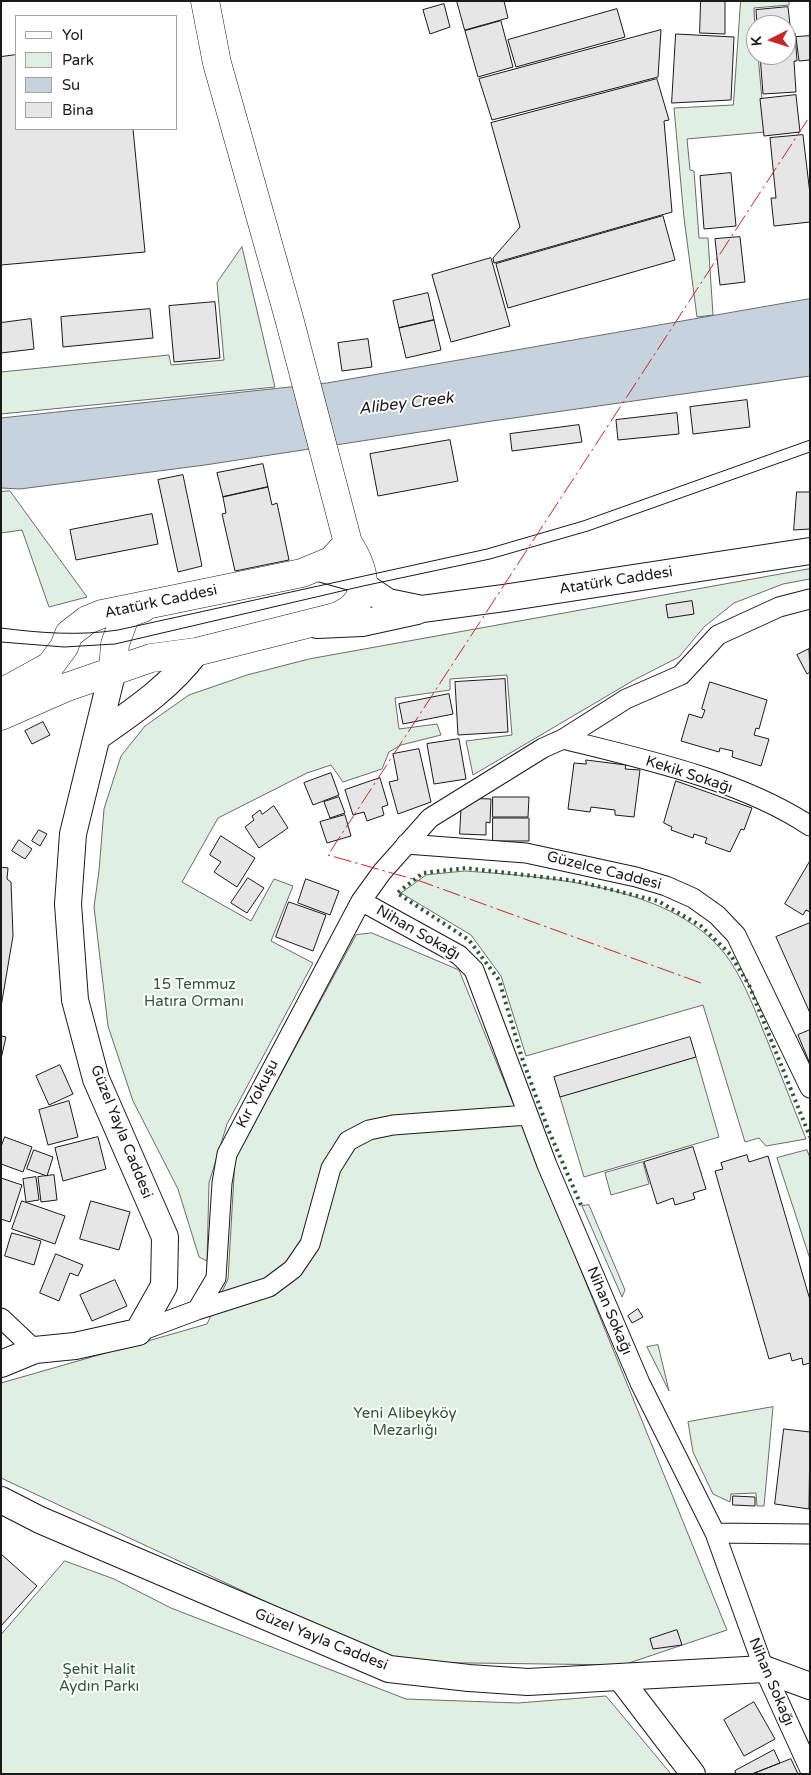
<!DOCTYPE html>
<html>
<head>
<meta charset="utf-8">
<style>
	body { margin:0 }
	#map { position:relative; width:811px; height:1775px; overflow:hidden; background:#fff; font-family:"Varela Round",sans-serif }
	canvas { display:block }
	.frame { position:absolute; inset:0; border:2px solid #1a1a1a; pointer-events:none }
	.legend { position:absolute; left:15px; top:15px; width:162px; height:115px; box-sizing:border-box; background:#fff; border:1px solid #a3a3a3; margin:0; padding:6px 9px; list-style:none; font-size:15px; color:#1a1a1a }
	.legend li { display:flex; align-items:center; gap:10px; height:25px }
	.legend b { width:25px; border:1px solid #a3a3a3 }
	.north { position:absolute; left:746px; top:15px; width:50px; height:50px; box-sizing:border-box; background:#fff; border:1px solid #a3a3a3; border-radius:50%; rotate:265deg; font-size:14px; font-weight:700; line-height:20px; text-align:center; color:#1a1a1a }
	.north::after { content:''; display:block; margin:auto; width:18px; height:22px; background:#c62828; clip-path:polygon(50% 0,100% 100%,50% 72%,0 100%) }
</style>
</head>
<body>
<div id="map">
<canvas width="811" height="1775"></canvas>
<div class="frame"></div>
<ul class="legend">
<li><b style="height:6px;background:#fff"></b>Yol</li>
<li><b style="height:14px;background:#e0efe3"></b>Park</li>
<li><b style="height:14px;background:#c6d2dc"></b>Su</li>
<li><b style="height:14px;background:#e6e6e6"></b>Bina</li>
</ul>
<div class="north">K</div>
</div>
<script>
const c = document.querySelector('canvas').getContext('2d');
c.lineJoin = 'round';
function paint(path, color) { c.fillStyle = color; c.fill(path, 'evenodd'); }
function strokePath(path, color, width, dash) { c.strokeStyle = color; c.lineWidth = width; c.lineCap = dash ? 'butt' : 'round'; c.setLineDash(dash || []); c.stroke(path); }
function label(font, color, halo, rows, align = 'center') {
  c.font = font + ' "Varela Round",sans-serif'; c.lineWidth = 4; c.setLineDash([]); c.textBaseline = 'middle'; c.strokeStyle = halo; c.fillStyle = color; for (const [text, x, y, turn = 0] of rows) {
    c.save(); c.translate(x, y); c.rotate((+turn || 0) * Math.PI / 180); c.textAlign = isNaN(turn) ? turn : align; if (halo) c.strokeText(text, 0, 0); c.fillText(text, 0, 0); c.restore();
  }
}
const green = new Path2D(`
	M741,1H789V5L754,8L756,55H758L765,132L687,139L690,170L694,171L699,238H708L713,315L697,317L684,218L674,108L733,105Z
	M242,247L275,387L1,414V372L169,355L171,365L224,360L217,283Z
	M10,491L87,597L49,607L22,530L1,533V492Z
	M810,569V579L783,584L734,603L704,627L679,657L634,680L473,775L466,741L512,735L507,675L450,679V690L395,698L399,729L437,724L441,735L401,745L389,752L382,769L343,782L331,765L307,773L218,818L182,882L251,921L274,879L293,886L271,941L313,963L227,1124L209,1183L207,1261L199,1257L178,1189L133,1101L108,1026L94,907L99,871L104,809L121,756L145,726L189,695L247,675L309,659Z
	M465,871C548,877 679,885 730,961C746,985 756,1013 767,1040C780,1073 793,1106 806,1139L766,1146L759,1138L745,1142L703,1005L526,1056L501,976L471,935L401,893L426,875Z
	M372,933L459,970L727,1630L623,1665L395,1662L1,1478V1383L207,1324L228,1279L235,1159L356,935Z
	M696,1057L719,1137L584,1177L560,1097Z
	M807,1150L810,1158V1259L777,1158Z
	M643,1162L649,1184L611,1195L605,1173Z
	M589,1205L625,1290L622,1297L582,1206Z
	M658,1345L669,1391L647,1347Z
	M773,1407L764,1506H757L756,1493L731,1494L730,1502L713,1494L693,1452L688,1422Z
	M65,1561L114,1579L171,1608L406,1699L518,1703L606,1696L671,1774H1V1635Z`);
const water = new Path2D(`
	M810,299V376L492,421L205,465L20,489L1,488V418L327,383Z`);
const building = new Path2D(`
	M457,1H504L508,18L465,30Z
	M701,1H725V34L700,33Z
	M444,4L450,27L430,34L423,10Z
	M788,7L791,34L795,33L797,61H794L796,92L763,94L760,55H786V25H757L756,10Z
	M617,9L625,37L516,67L508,40Z
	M501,21L513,67L478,77L465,31Z
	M661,30L658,77L492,120L479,79Z
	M676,34L734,37L731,100L672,103Z
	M810,36V60L799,61L796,37Z
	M16,55V129H133L145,252L1,265V57Z
	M657,79L669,120L664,121L672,212L494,263L493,258L520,227L491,123Z
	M796,95L800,132L764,136L760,99Z
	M803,135L810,194V222L774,226L771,198H776L770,138Z
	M731,173L736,226L704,229L700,176Z
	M663,216L675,260L508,308L496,264Z
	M740,237L745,282L720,285L715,239Z
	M491,258L510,326L451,342L432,275Z
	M428,293L434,320L399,328L393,301Z
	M215,302L220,358L174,362L169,306Z
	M150,309L153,338L63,347L61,317Z
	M31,319L34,349L1,353V323Z
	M434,320L441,350L406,358L399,328Z
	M368,339L372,367L342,371L338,343Z
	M747,400L750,427L693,434L690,407Z
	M677,413L679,434L618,440L616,420Z
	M579,425L582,442L512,451L510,434Z
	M450,440L458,481L378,496L370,454Z
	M263,464L268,487L223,497L217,473Z
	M183,475L202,566L178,572L158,480Z
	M268,487L272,505L277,503L289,560L235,571L222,514L226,513L223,497Z
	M797,492H810V529L794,530Z
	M152,514L158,544L76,560L70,530Z
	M692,601L694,614L668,618L666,605Z
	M809,649L810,672L807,674L797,655Z
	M505,679L508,732L458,735L455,682Z
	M710,682L767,700L759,729L756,728L754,735L769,739L761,766L732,757L733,751L720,748L719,752L681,741L689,714L702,718L705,710L702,709Z
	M449,694L453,714L403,724L399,704Z
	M43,722L50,735L32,744L25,731Z
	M459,739L466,779L434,784L427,744Z
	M419,749L431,802L398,814L389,782L398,780L393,754Z
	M586,760L626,765L625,769L640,770L634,817L615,815V810L591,807L590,812L568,809L574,763L586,764Z
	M331,773L339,795L313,805L304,783Z
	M380,778L388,805L382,807L384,815L367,821L364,812L353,815L345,790Z
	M676,781L752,808L744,830L741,829L730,852L705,843L707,838L694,834L693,838L671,830L672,827L664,823Z
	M339,797L345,813L330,818L324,802Z
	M493,797H529L528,817H493Z
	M462,798L491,799L490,823L486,822V835L460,834Z
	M274,806L288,828L259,848L245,827L254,820L252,816L260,810L262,814Z
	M345,815L351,836L327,843L320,822Z
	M493,818H529V841H493Z
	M39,830L47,834L40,846L32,841Z
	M221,836L255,858L237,887L214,872L221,862L210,855Z
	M19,840L32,849L25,859L12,851Z
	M810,861V912L806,910L803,915L785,904Z
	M1,867L8,868L7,879L11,882L13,936L1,1007Z
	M248,878L264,888L247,913L231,903Z
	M306,879L339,891L330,915L298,903Z
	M289,902L326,915L313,951L276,937Z
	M810,923V1013L776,937Z
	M810,1030V1064L798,1035Z
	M1,1036L6,1037L1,1059Z
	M690,1037L696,1057L560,1097L554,1077Z
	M60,1065L73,1094L49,1105L36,1076Z
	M69,1101L78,1137L48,1145L39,1110Z
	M5,1137L32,1147L23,1172L1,1164V1147Z
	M98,1137L106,1169L63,1181L55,1148Z
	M693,1147L706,1189L693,1193L695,1199L675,1205L673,1198L657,1204L644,1162Z
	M34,1150L53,1157L47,1176L27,1169Z
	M747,1155L749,1162L768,1156L810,1300V1363L803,1365L802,1358L792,1361L790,1353L769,1359L715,1171L723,1169L721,1163Z
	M54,1175L57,1200L41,1202L38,1177Z
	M36,1177L39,1200L26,1202L23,1179Z
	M1,1178L22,1185L10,1222L1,1219Z
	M22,1201L65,1216L55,1244L12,1229Z
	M91,1201L130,1212L119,1250L80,1239Z
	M12,1233L41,1241L34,1265L5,1256Z
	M56,1254L83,1265L78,1276L70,1273L59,1301L40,1293Z
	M115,1280L127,1306L92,1321L80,1295Z
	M638,1309L643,1317L632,1323L628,1316Z
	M784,1429L810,1432L809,1509L775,1504Z
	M733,1496L755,1497V1506L733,1505Z
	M1,1554L37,1586L1,1626Z
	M677,1630L682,1645L653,1649L650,1639Z
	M754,1702L775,1739L744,1756L724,1720Z
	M774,1750L780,1763L752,1774H736L735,1771Z
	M791,1759L798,1774H752L780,1763Z`);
const minor = new Path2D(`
	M563,739C643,759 741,780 810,826
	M406,844L526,853L636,877L666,886L693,898L717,915L736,935L810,1088
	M361,901L459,955L474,970L547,1165L640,1383L715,1533L764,1669L810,1770
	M197,1310L269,1287L293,1269L310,1244L331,1168L348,1141L369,1130L393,1125L528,1115
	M1,1318L35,1350
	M138,1332L197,1310L216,1278L222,1183L227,1154L361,901L382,872L430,818L543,748L563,739L626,699L681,675L718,635L779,607L810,599
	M715,1533L810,1534`);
const tertiary = new Path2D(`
	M619,1677L693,1774`);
const secondary = new Path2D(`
	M319,568L351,577L388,602L422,609L504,598L810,551
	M317,625L362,623L417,611
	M97,737C134,711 169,688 196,652
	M1,1364L35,1350L75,1346L138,1332L164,1286L165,1237L96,1079L75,1000L68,904L73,834L113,670
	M1,1500L40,1520L389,1669L469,1678L528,1682L764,1669L810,1686`);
const primary = new Path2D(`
	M113,670L115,644L126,614L143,608
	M1,693L50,666L64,647L69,634L87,620L102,614L302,573L331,561L348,543
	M1,716L67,687L151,658L196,652L335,617C373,603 367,572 348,543L289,318L217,63L205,1`);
const tram = new Path2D(`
	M1,628C40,633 79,636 118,630L487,549L583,521L810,440
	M1,642L64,647L115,644L363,586L490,559L588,531L810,452`);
const hedge = new Path2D(`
	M581,1205L548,1129L522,1058L499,980L469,940L397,893L423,873L466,868L576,881L658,901L701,926L730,954L749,985L810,1137`);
const power = new Path2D(`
	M701,983L420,881L328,855L810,116`);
const streetNames = [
	["Atatürk Caddesi",616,581,-9],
	["Atatürk Caddesi",161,602,-12],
	["Kekik Sokağı",689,775,18],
	["Güzelce Caddesi",604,871,14],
	["Nihan Sokağı",418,933,30],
	["Kır Yokuşu",258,1094,-63],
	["Güzel Yayla Caddesi",121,1132,68],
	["Nihan Sokağı",609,1311,67],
	["Güzel Yayla Caddesi",321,1640,22],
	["Nihan Sokağı",771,1682,67]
];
const parkNames = [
	["15 Temmuz",194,985],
	["Hatıra Ormanı",194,1002],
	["Yeni Alibeyköy",405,1414],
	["Mezarlığı",405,1431],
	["Şehit Halit",99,1670],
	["Aydın Parkı",99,1687]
];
const waterNames = [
	["Alibey Creek",406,404,-7]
];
paint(green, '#e0efe3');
strokePath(green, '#6a6a6a', 1);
paint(water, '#c6d2dc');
strokePath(water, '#6a6a6a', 1);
paint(building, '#e6e6e6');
strokePath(building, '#1a1a1a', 1);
strokePath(minor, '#1a1a1a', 21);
strokePath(tertiary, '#1a1a1a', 26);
strokePath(secondary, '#1a1a1a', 28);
strokePath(primary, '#1a1a1a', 29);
strokePath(minor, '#fff', 19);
strokePath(tertiary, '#fff', 24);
strokePath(secondary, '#fff', 26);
strokePath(primary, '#fff', 28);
strokePath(tram, '#1a1a1a', 1);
strokePath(hedge, '#2b5a34', 4, [2.5, 4]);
strokePath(power, '#c62828', 1, [18, 4, 2.5, 4]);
label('15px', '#1a1a1a', '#fff', streetNames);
label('15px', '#2b5a34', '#fff', parkNames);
label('italic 16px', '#1a1a1a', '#fff', waterNames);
</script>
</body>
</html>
